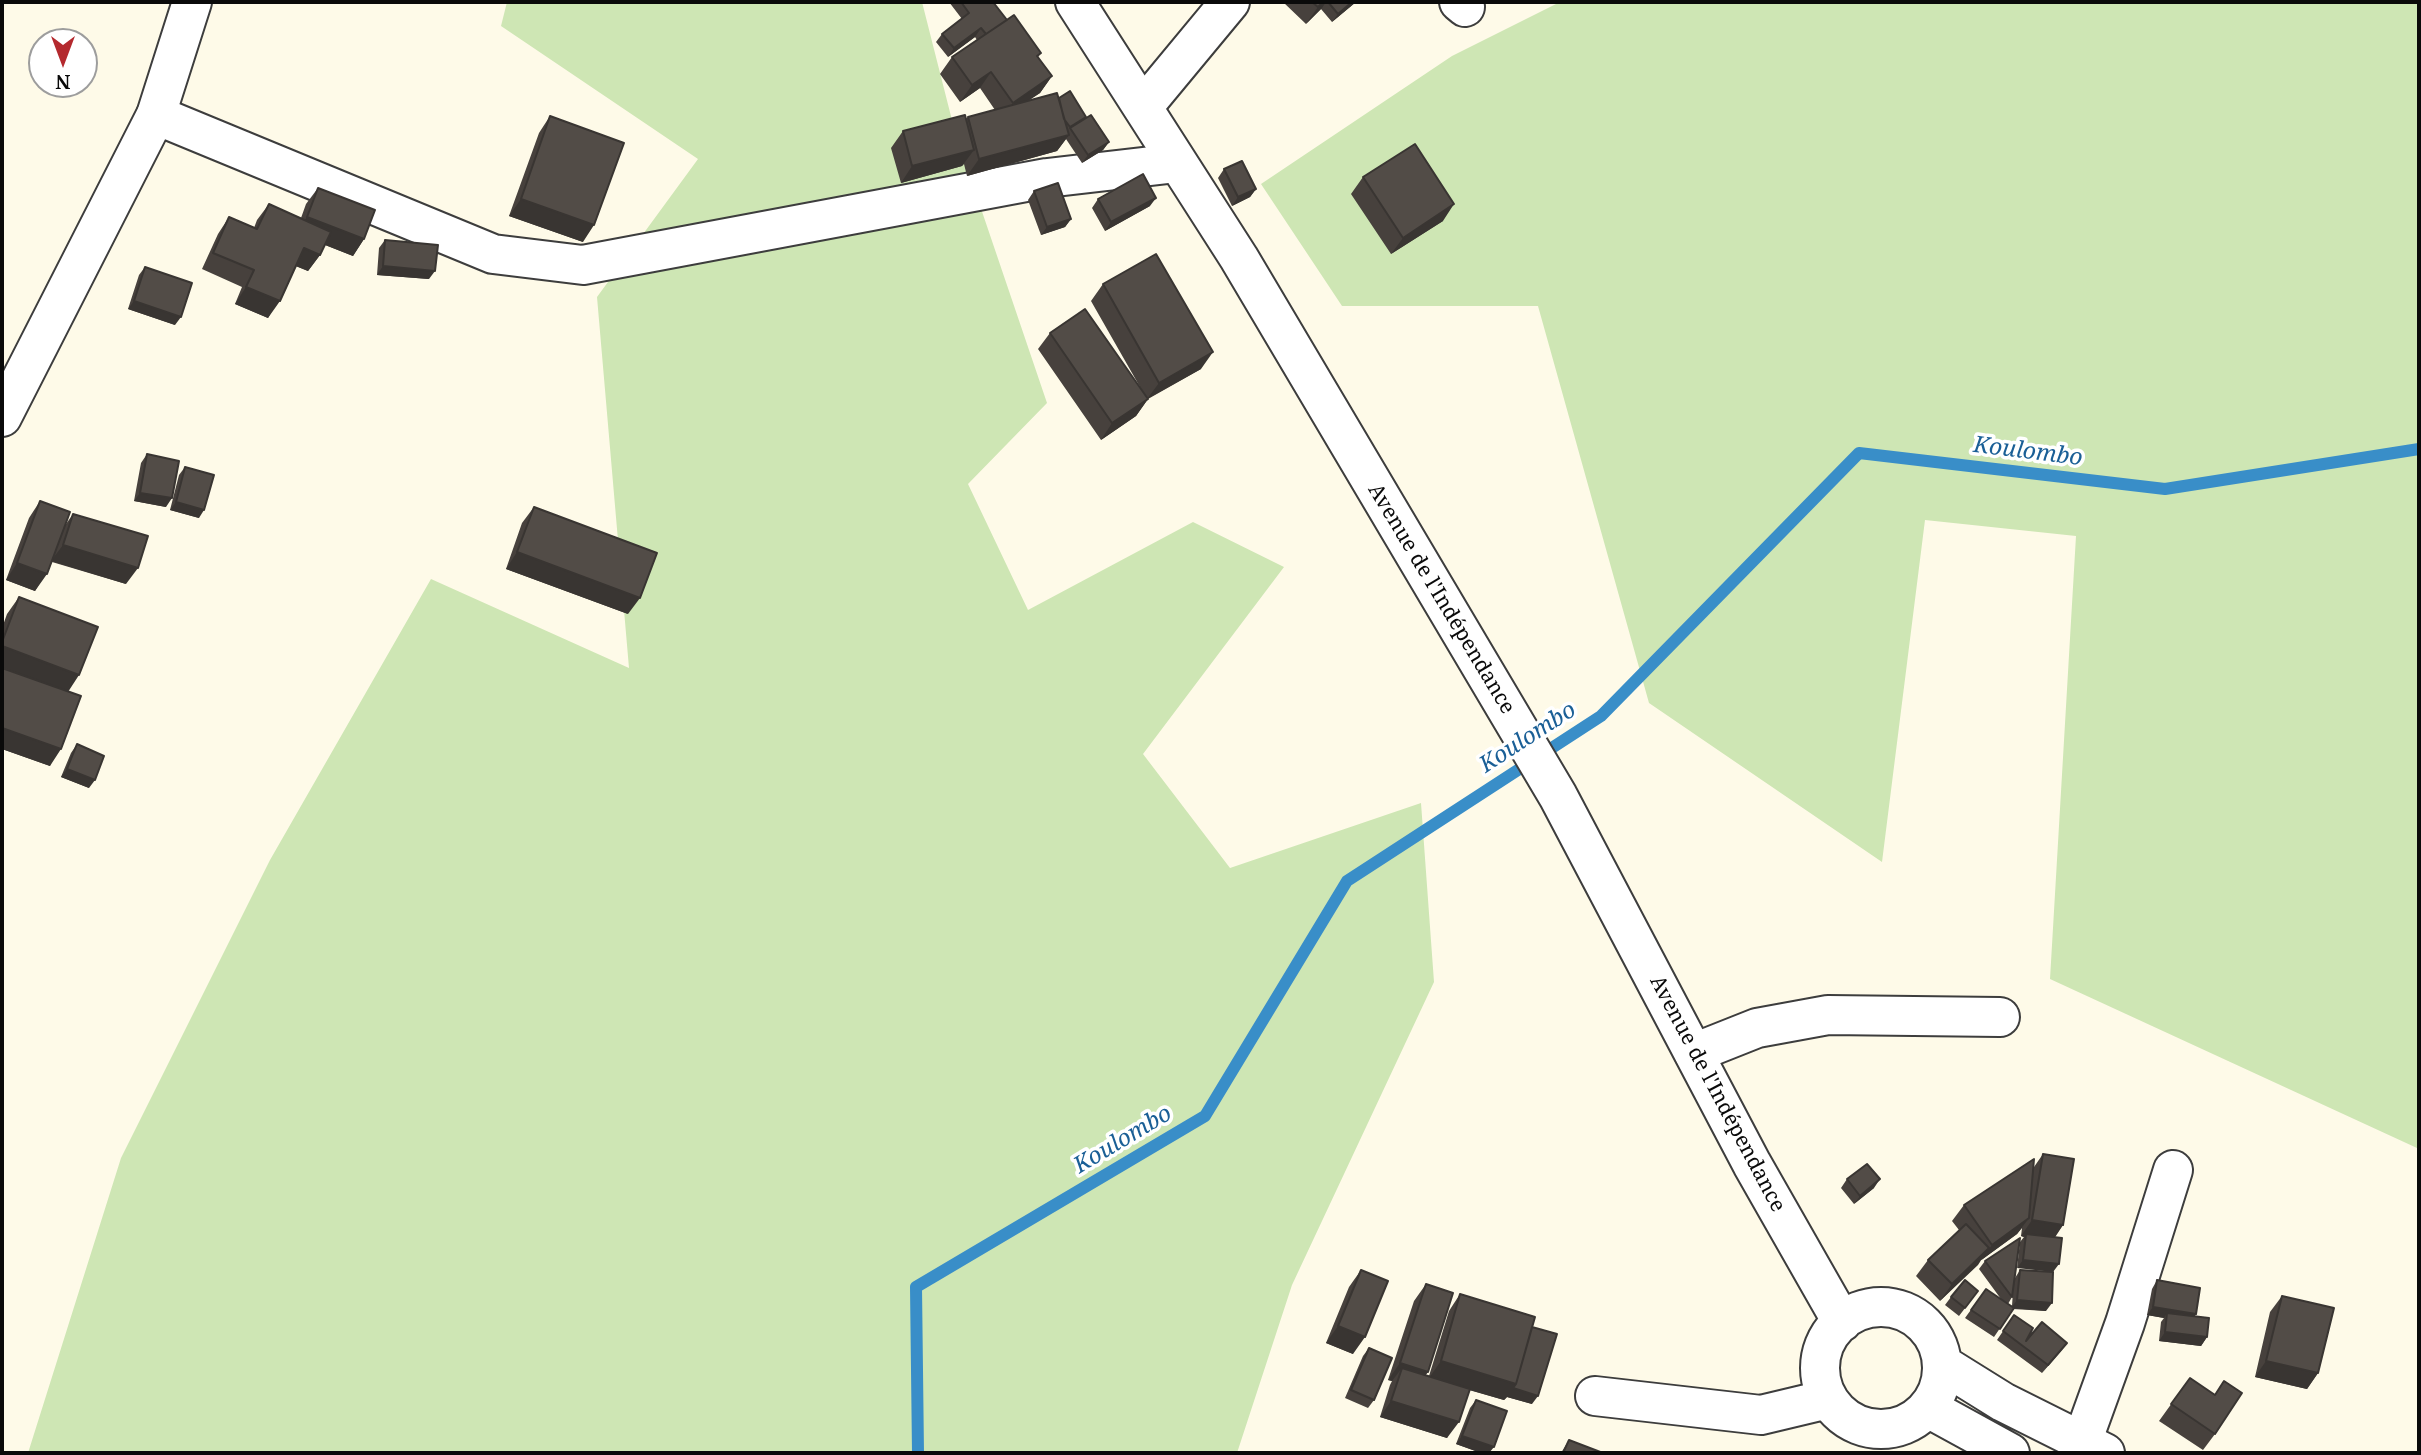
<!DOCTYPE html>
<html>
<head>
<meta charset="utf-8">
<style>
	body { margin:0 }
	#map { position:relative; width:2421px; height:1455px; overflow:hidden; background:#fefae8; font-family:"Noto Serif",serif }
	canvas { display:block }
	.frame { position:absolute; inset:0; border:4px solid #0a0a0a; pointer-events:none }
	.north { position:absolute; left:28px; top:28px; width:70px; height:70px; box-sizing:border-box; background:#fff; border:2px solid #9d9d9d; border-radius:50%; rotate:180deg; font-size:19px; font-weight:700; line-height:28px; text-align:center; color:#0a0a0a }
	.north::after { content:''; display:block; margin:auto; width:24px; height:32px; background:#b4292e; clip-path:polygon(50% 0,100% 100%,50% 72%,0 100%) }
</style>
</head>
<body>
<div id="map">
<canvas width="2421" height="1455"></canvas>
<div class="frame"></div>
<div class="north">N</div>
</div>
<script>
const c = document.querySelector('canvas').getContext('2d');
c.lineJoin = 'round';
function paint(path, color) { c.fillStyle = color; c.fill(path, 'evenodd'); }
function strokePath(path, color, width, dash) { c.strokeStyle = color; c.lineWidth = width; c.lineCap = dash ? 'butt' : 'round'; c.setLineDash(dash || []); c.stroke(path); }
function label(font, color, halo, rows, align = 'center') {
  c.font = font + ' "Noto Serif",serif'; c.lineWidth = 7; c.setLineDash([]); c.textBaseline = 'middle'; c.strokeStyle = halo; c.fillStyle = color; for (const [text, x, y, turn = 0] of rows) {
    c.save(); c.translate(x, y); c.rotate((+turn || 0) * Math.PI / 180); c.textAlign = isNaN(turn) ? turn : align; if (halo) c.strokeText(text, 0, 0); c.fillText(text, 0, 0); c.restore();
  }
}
const green = new Path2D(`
	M507,2H922L955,132L1047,403L968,484L1028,610L1193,522L1284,567L1143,754L1230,868L1421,803L1434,982L1292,1285L1237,1453H28L121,1158L270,860L431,579L629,668L597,297L698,159L501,26Z
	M1560,2H2419V1145L2417,1148L2050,979L2076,536L1925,520L1882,862L1649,703L1538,306H1342L1261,184L1452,56Z`);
const stream = new Path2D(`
	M918,1453L916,1287L1205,1116L1347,881L1601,716L1859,453L2165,489L2419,449`);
const minor = new Path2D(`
	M1459,2L1465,7
	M1143,107L1230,2
	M156,115L493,254L583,265L1047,178L1177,163
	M1694,1053L1757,1028L1828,1015L2000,1017
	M1595,1396L1761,1415L1828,1399
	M2082,1442L2125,1323L2173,1170`);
const tertiary = new Path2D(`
	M1075,2L1239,258L1558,796L1752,1164L1842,1322
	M2,417L156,115L192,2
	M1820 1368a61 61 0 1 1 122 0a61 61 0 1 1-122 0Z
	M1942,1364L2003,1402L2105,1453
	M1928,1408L2010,1453`);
const wall = new Path2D(`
	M949,2H993L1007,20L1041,53L1038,57L1052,76L1040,93L1029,100L1059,98L1086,117L1084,120L1109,142L1103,150L1082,163L1066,139L1057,151L967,176L964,164L962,166L901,183L891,148L903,131L966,119L968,117L995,110L980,88L960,102L940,74L952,57L977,40L975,37L948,57L936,42L942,34L962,19Z
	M1283,2H1356L1332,22L1321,9L1322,8L1306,24Z
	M550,116L583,242L509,216L539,133Z
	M1224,169L1256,189L1250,197L1232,206L1218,178Z
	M1363,177L1443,221L1391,254L1351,194Z
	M318,188L364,239L353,256L325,245L320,255L308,271L296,266L268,318L235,304L242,287L202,269L218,234L229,217L254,228L257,220L269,204L301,218L306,204Z
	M1034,191L1071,219L1065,227L1041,235L1028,200Z
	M1098,199L1150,206L1105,231L1092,208Z
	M385,240L429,279L377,275L379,248Z
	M145,267L175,325L128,309L139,275Z
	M1103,284L1201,369L1148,399L1136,416L1101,440L1038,349L1050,333L1144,394L1091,301Z
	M147,454L166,507L134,501L141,463Z
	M185,467L199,518L170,510L179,475Z
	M40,501L66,524L73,514L126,584L52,562L35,591L6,580L29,518Z
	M534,507L628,614L506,569L522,523Z
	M19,597L68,691L50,766L2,749V628L7,614Z
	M77,744L89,788L61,777L71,753Z
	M2043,1154L2063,1225L2054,1237L2017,1268L2020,1242L2024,1237L2021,1236L2022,1228L2017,1234L1980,1261L1940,1301L1916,1276L1928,1260L1959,1230L1952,1221L1964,1205L2034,1167Z
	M1847,1179L1874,1188L1854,1204L1841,1188Z
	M1985,1261L2015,1278L2020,1270L2046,1311L2013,1309L1994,1337L1965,1318L1986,1289L2001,1299L1979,1269ZM2013,1291L2012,1306L2008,1304L2012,1297Z
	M1361,1270L1353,1354L1326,1343L1349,1287Z
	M2157,1280L2196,1314L2194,1317L2207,1337L2201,1346L2159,1341L2161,1322L2164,1318L2147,1315L2152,1289Z
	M1426,1284L1425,1375L1429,1376L1449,1311L1460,1294L1532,1327V1404L1507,1397L1504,1400L1469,1390L1447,1438L1380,1417L1390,1385L1392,1381L1388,1380L1414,1301Z
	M1978,1291L1959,1316L1945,1305L1951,1297Z
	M2282,1296L2318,1373L2307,1389L2255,1377L2270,1312Z
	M2014,1315L2026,1341L2067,1343L2042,1373L1997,1340Z
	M1369,1348L1374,1400L1368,1408L1345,1398L1363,1356Z
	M2190,1378L2215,1434L2203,1450L2159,1421Z
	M1476,1400L1489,1453H1481L1456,1444L1470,1408Z
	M1569,1440L1603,1453H1561Z`);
const shadedWall = new Path2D(`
	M1323,2H1326L1322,8L1306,24L1318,7Z
	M1352,2H1356L1332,22L1338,14Z
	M981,28L975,37L948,57L954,48Z
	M991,72L980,88L960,102L972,85Z
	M1052,76L1040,93L1001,119L1013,103Z
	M1069,135L1057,151L967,176L979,159Z
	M1109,142L1103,150L1082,163L1088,155Z
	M974,150L962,166L901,183L912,166Z
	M1256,189L1250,197L1232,206L1238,197Z
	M1156,198L1150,206L1105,231L1111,222Z
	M521,199L594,225L583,242L509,216Z
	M1454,204L1443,221L1391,254L1403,238Z
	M307,217L364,239L353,256L295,233Z
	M1071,219L1065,227L1041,235L1047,227Z
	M304,248L320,255L308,271L293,265Z
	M383,266L435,271L429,279L377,275Z
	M246,287L280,301L268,318L235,304Z
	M134,301L181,317L175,325L128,309Z
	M1213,352L1201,369L1147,399L1159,383Z
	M1148,399L1136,416L1101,440L1112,423Z
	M140,493L172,498L166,507L134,501Z
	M176,502L204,510L199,518L170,510Z
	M63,545L138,568L126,584L51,561Z
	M517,552L640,598L628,614L506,569Z
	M17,563L47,574L35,591L6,580Z
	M2,646L79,675L68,692L2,667Z
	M2,728L61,749L50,766L2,749Z
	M67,769L95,780L89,788L61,777Z
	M1880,1179L1874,1188L1854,1204L1860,1196Z
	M2029,1218L2017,1234L1980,1261L1992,1245Z
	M2032,1220L2063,1225L2052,1242L2026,1234L2024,1237L2021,1236Z
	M1989,1248L1978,1265L1940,1301L1952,1284Z
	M2023,1260L2059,1264L2053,1272L2017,1268Z
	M2017,1300L2052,1303L2046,1311L2011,1308Z
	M2153,1307L2196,1314L2190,1323L2167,1313L2164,1318L2147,1315Z
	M1338,1326L1365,1337L1353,1354L1326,1343Z
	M2165,1332L2207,1337L2201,1346L2159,1341Z
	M2067,1343L2061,1351L2042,1373L2048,1365Z
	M1441,1361L1516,1384L1538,1396L1532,1404L1507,1397L1504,1400L1429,1378Z
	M2266,1361L2318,1373L2307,1389L2255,1377Z
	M1400,1363L1428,1372L1416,1389L1402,1368L1392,1381L1388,1380Z
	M1391,1401L1459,1422L1447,1438L1380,1417Z
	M1462,1436L1494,1447L1489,1453H1481L1456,1444Z`);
const building = new Path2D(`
	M961,2H993L1007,20L986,34L981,28L954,48L942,34L969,13Z
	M1312,2H1323L1318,7Z
	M1328,2H1352L1338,14Z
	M1014,15L1041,53L1037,56L1052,76L1013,103L991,72L972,85L952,57Z
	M1070,91L1086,117L1070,127L1064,119L1059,98Z
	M1057,93L1069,135L979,159L968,117Z
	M965,115L974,150L912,166L903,131Z
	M1091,115L1109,142L1088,155L1070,128Z
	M550,116L624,143L594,225L521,199Z
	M1415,144L1454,204L1403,238L1363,177Z
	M1242,161L1256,189L1238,197L1224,169Z
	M1143,174L1156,198L1111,222L1098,199Z
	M1058,183L1071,219L1047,227L1034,191Z
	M318,188L375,210L364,239L307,217Z
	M269,204L331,232L320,255L304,248L280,301L246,287L254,270L213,253L229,217L257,229Z
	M385,240L438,245L435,271L383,266Z
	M1156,254L1213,352L1159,383L1103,284Z
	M145,267L192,283L181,317L134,301Z
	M1085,309L1148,399L1112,423L1050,333Z
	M147,454L179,461L172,498L140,493Z
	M185,467L214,475L204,510L176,502Z
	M40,501L70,512L47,574L17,563Z
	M534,507L657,553L640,598L517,552Z
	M73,514L148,536L138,568L63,545Z
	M19,597L98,627L79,675L2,646V642Z
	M2,668L81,696L61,749L2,728Z
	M77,744L104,756L95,780L67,769Z
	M2043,1154L2074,1159L2063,1225L2032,1220Z
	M2034,1159L2029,1218L1992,1245L1964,1205Z
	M1867,1164L1880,1179L1860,1196L1847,1179Z
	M1966,1224L1989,1248L1952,1284L1928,1260Z
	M2026,1234L2062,1238L2059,1264L2023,1260Z
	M2020,1238L2012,1297L1985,1261Z
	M1361,1270L1388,1281L1365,1337L1338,1326Z
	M2020,1270L2053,1272L2052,1303L2017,1300Z
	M1965,1280L1978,1291L1965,1308L1951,1297Z
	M2157,1280L2200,1288L2196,1314L2153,1307Z
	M1426,1284L1453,1293L1428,1372L1400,1363Z
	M1986,1289L2014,1308L2000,1329L1971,1310Z
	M1460,1294L1535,1317L1516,1384L1441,1361Z
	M2282,1296L2334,1308L2318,1373L2266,1361Z
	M2167,1313L2209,1318L2207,1337L2165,1332Z
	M2014,1315L2033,1328L2026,1341L2042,1322L2067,1343L2048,1365L2003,1331Z
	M1532,1327L1557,1334L1538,1396L1513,1388L1516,1384Z
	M1369,1348L1392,1358L1374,1400L1351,1390Z
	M1402,1368L1470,1389L1459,1422L1391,1401Z
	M2190,1378L2215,1395L2224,1381L2242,1393L2215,1434L2171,1404Z
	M1476,1400L1507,1411L1494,1447L1462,1436Z
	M1569,1440L1603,1453H1563Z`);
const streetNames = [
	["Avenue de l'Indépendance",1441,599,59],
	["Avenue de l'Indépendance",1717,1094,62]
];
const waterNames = [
	["Koulombo",2028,452,7],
	["Koulombo",1528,738,-33],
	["Koulombo",1123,1140,-31]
];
paint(green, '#cee6b4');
strokePath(stream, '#398ec8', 12);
strokePath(minor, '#3d3d3d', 42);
strokePath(tertiary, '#3d3d3d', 42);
strokePath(minor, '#fff', 38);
strokePath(tertiary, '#fff', 38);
paint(wall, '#47413d');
paint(shadedWall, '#393532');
paint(building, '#524c47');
strokePath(building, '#393532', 2);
label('21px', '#0a0a0a', '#fff', streetNames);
label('italic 23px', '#1a5f96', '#fff', waterNames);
</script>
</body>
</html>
